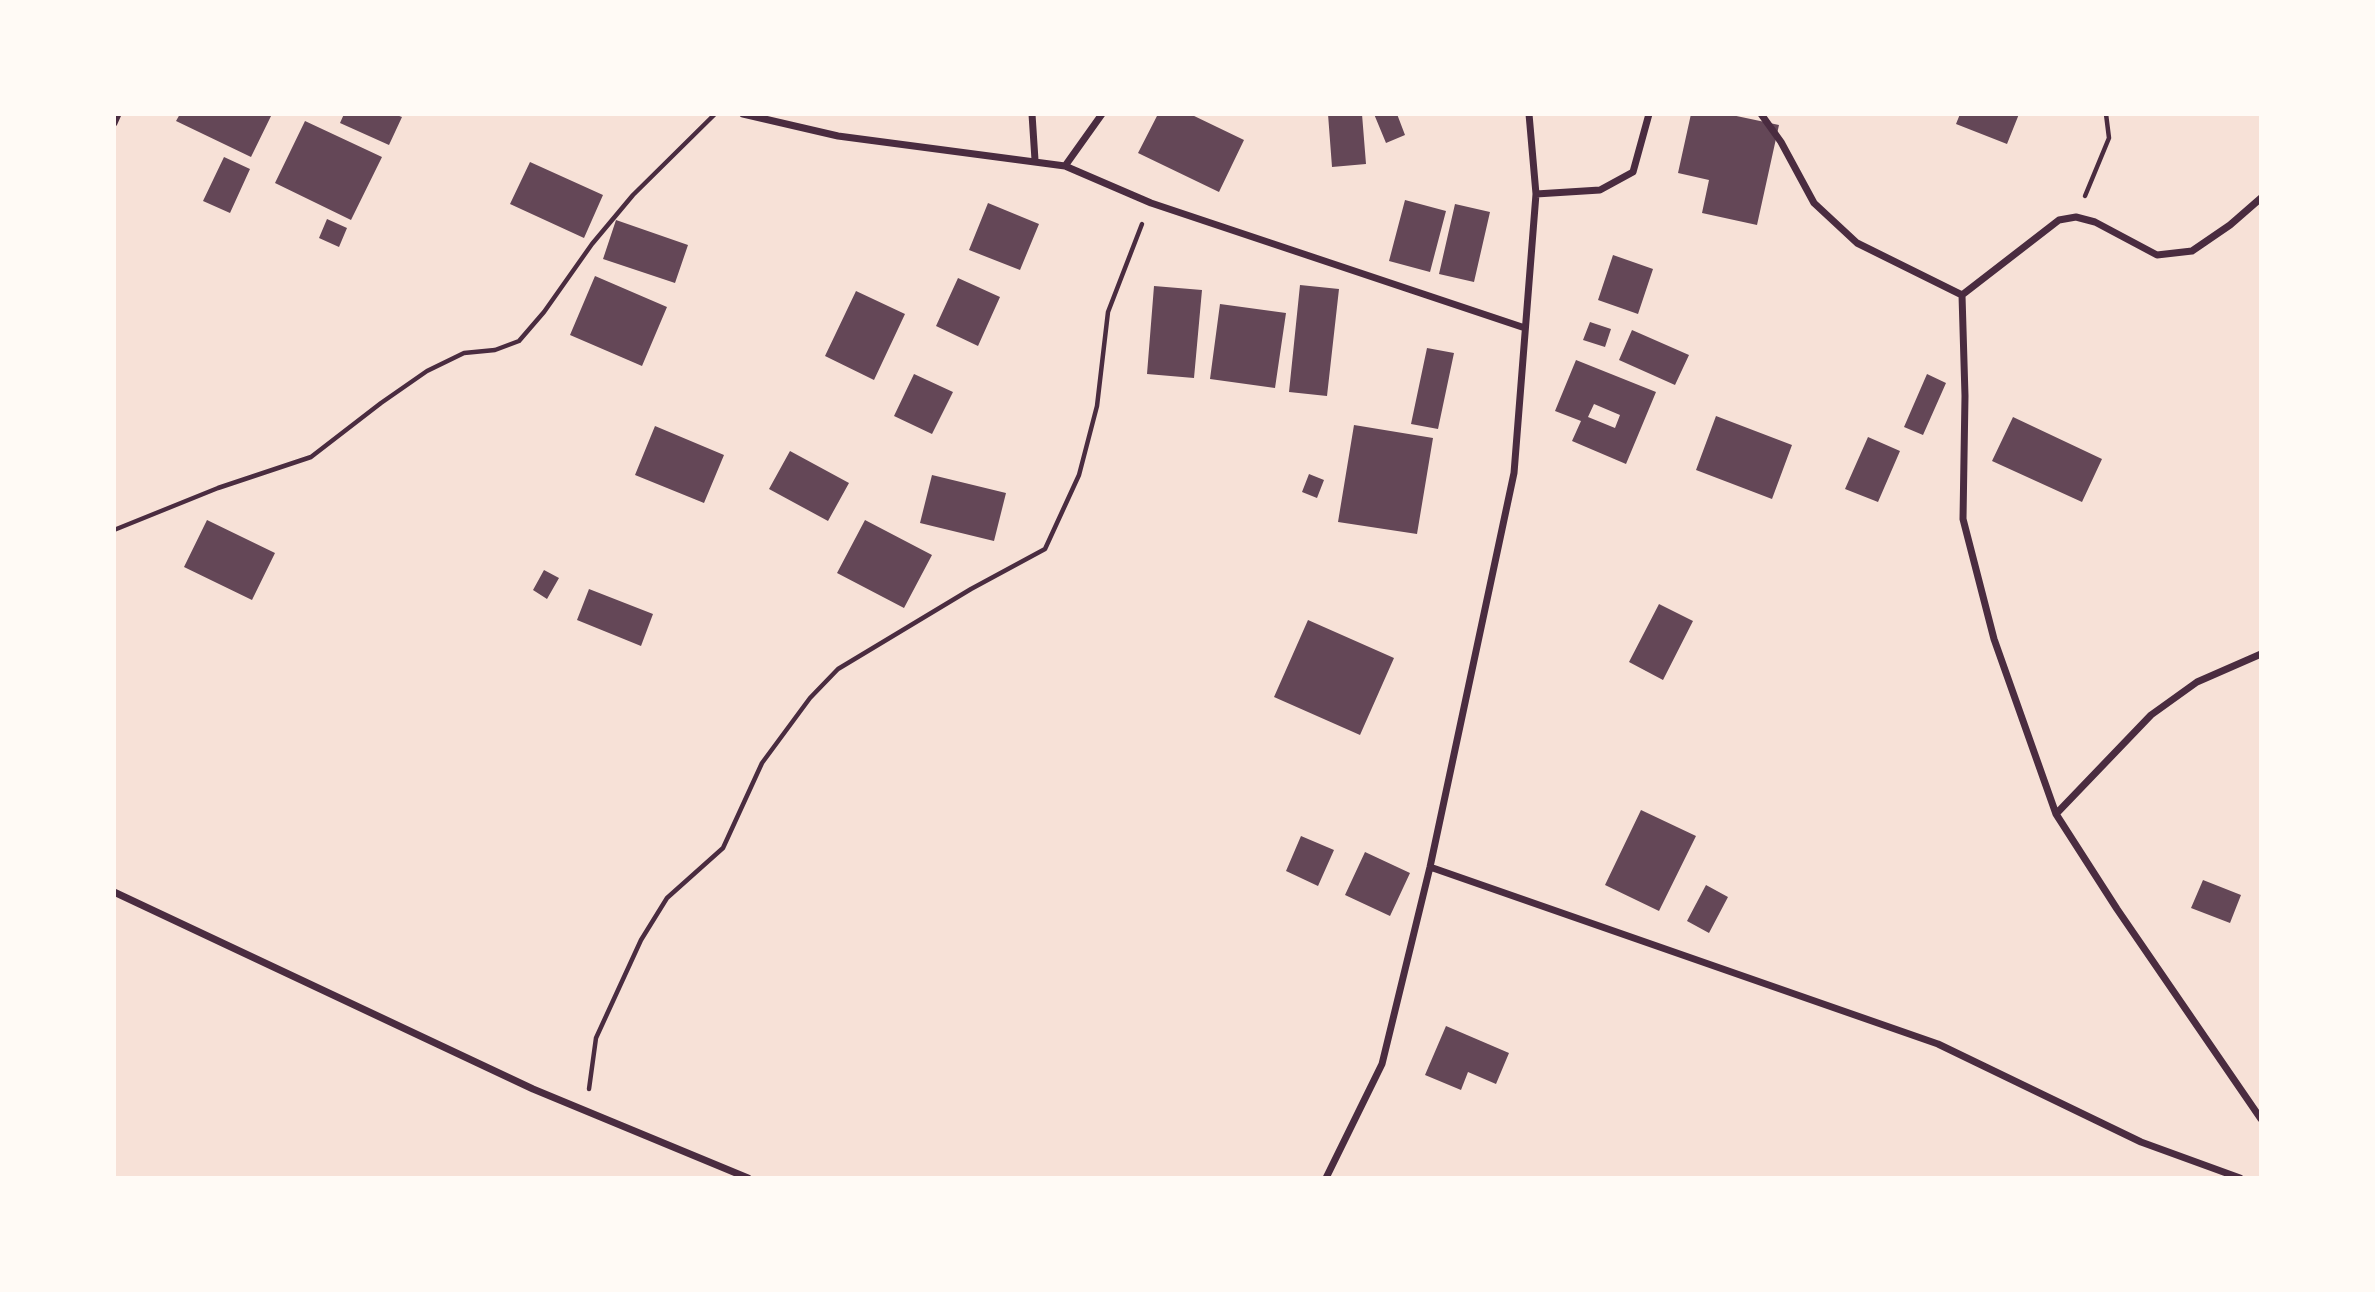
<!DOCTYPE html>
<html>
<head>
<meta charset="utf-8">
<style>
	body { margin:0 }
	#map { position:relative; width:2375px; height:1292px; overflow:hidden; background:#f7e1d7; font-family:Barlow,sans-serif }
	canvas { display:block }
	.frame { position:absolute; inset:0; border:116px solid #fffaf5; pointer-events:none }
</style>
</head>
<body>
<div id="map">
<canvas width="2375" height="1292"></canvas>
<div class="frame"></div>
</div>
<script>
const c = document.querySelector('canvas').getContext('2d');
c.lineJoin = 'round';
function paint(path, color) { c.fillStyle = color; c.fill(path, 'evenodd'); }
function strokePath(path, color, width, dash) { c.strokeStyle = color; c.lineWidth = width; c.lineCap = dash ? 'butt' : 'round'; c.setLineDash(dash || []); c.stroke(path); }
const building = new Path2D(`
	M180,114H272L251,157L176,121Z
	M344,114H394L402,117L389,145L340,123Z
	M1158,114H1190L1244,140L1219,192L1138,153Z
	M1328,114H1362L1366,164L1332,167Z
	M1374,114H1397L1405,135L1386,143Z
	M1691,114H1727L1779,125L1757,225L1702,213L1709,180L1678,173Z
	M1960,114H2019L2007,144L1956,124Z
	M305,121L382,157L351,220L275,183Z
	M224,157L250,169L230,213L203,201Z
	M530,162L603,195L584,238L510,204Z
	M1405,200L1446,211L1430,272L1389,261Z
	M988,203L1039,224L1020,270L969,250Z
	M1455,204L1490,212L1474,282L1439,274Z
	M327,219L347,228L339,247L319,238Z
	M616,220L688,245L675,283L603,259Z
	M1613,255L1653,269L1638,314L1598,300Z
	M595,276L667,307L642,366L570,335Z
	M958,278L1000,297L978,346L936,326Z
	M1300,285L1339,289L1327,396L1289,392Z
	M1154,286L1202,290L1194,378L1147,374Z
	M856,291L905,314L874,380L825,356Z
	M1220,304L1286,313L1275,388L1210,379Z
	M1590,322L1611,329L1605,347L1583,340Z
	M1632,330L1689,355L1675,385L1619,360Z
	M1427,348L1454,353L1438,429L1411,424Z
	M1576,360L1656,392L1626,464L1572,441L1581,421L1555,411ZM1594,404L1620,415L1615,428L1588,417Z
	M914,374L953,392L932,434L894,416Z
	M1927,374L1946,383L1923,435L1904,427Z
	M1716,416L1792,445L1772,499L1696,470Z
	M2013,417L2102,459L2082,502L1992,461Z
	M1354,425L1433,438L1417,534L1338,522Z
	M655,426L724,455L704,503L635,475Z
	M1868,437L1900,451L1878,502L1845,489Z
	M790,451L849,483L828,521L769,489Z
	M1309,474L1324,480L1317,498L1302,492Z
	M932,475L1006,493L994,541L920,523Z
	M207,520L275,553L252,600L184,567Z
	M865,520L932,555L904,608L837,573Z
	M544,570L559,578L547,599L533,590Z
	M589,589L653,614L641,646L577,620Z
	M1659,604L1693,621L1663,680L1629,662Z
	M1308,620L1394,658L1360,735L1274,697Z
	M1641,810L1696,836L1659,911L1605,885Z
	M1301,836L1334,850L1318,886L1286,871Z
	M1365,852L1410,873L1390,916L1345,895Z
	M2203,880L2241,895L2230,923L2191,908Z
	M1706,885L1728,897L1709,933L1687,921Z
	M1446,1026L1509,1053L1496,1084L1468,1072L1461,1090L1425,1075Z`);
const path = new Path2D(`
	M2085,196L2109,138L2106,114
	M114,530L218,488L311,457L381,403L427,371L464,353L495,350L519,341L544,312L592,244L633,195L715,114
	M589,1089L596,1038L641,940L667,898L723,848L762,763L810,698L838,669L971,589L1045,549L1079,475L1097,406L1108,312L1142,224`);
const minor = new Path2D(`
	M743,114L838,136L1065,166L1151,203L1525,328
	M1032,114L1035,160
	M1761,114L1781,142L1814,203L1857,243L1962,295L2059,220L2076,217L2095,222L2157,255L2192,251L2230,225L2261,198
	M114,123L118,114
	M1065,166L1102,114
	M1536,194L1600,190L1633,172L1649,114
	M1962,295L1965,396L1963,519L1994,639L2056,814L2117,909L2261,1119
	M2056,814L2151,715L2197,682L2261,654
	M1430,867L1938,1044L2141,1142L2240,1178
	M114,892L533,1089L748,1178
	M1326,1178L1382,1064L1430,867L1514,473L1536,194L1529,114`);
paint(building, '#644757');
strokePath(path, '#4a2c40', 4.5);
strokePath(minor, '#4a2c40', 7);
</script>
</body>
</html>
